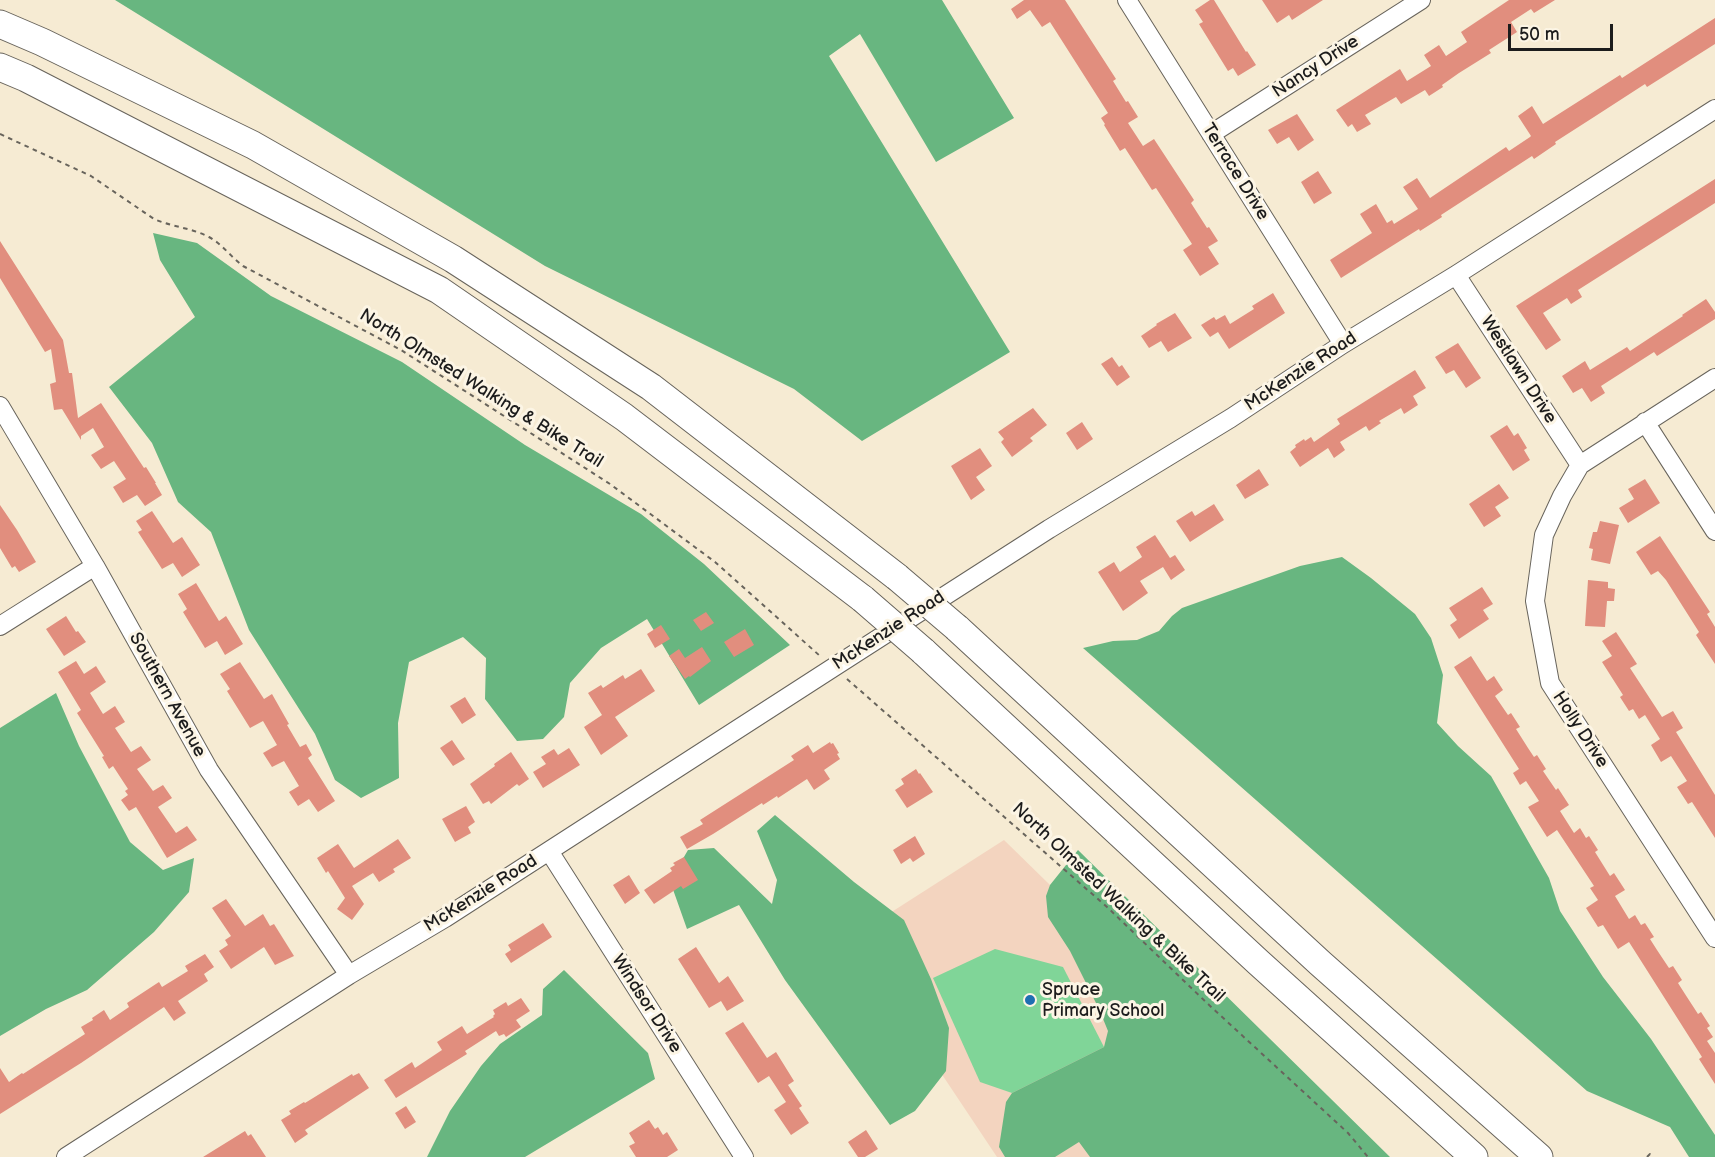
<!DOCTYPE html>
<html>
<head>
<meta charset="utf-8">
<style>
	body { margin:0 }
	#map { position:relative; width:1715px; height:1157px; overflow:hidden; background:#f6ebd3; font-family:"Balsamiq Sans",sans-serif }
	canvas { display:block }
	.scale { position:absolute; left:1508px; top:24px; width:105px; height:27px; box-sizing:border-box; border:3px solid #1c1c1c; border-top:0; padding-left:8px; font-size:18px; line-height:21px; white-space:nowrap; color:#1c1c1c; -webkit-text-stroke:4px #fcf5e5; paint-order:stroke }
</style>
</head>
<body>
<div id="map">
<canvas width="1715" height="1157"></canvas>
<div class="scale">50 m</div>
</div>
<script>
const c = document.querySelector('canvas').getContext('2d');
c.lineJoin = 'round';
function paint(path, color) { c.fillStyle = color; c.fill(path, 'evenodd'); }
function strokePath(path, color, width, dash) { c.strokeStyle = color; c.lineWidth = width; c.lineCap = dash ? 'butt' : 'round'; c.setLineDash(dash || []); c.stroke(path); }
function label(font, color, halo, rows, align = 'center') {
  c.font = font + ' "Balsamiq Sans",sans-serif'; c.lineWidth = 6; c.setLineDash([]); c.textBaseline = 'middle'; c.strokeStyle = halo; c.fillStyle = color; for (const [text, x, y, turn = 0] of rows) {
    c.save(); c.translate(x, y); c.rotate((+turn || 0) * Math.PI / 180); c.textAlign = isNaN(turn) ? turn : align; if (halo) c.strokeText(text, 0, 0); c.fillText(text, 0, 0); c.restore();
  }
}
const built = new Path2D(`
	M1004,840L1230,1061L1314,1157H997L851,938Z`);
const green = new Path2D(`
	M995,949L1063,967L1104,1047L1012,1093L980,1082L933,978Z`);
const forest = new Path2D(`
	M115,0H942L1014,118L936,162L860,34L829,56L1010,352L862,441L794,389L545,266Z
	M153,233L197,243L271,296L402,362L525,445L641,514L704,564L790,645L699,705L647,619L601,648L570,683L564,717L543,739L517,741L485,699L486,658L463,637L409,662L398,723L399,778L361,798L335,780L315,734L249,630L211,532L178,502L152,443L109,387L195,317L160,260Z
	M1342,557L1371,578L1415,614L1431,638L1443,675L1437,723L1458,746L1491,776L1549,878L1560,911L1603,977L1651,1039L1715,1135V1157H1689L1670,1127L1587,1091L1083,648L1113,641L1137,640L1159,631L1172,616L1182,608L1300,566Z
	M56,693L79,746L130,842L163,870L194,858L189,892L154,932L87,990L46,1009L0,1036V728Z
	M775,815L854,882L904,920L931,979L949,1028L946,1071L915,1111L890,1125L785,980L739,905L687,929L670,881L688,850L714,848L772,904L777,880L757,831Z
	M1078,850L1390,1157H1090L1079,1142L1055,1157H1005L999,1147L1006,1102L1012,1093L1104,1047L1108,1031L1099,1009L1070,951L1048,917L1046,896L1050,885Z
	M564,970L648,1053L655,1079L525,1157H427L450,1111L481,1066L500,1044L542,1015L543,989Z`);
const building = new Path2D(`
	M1024,0H1065L1116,79L1113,81L1126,102L1128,101L1138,117L1128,123L1143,146L1154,139L1194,200L1191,203L1207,228L1209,227L1218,241L1208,247L1219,264L1200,276L1183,250L1192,244L1156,188L1152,190L1125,148L1120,151L1104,125L1105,124L1101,118L1108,113L1050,22L1042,27L1030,10L1017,19L1011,9Z
	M1210,0H1214L1246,52L1247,51L1256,65L1238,76L1233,68L1228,71L1199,24L1203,22L1195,10Z
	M1262,0H1323L1292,20L1289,15L1277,23Z
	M1509,0H1555L1534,13L1531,9L1511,22L1517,32L1489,50L1491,53L1459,73L1442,85L1443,87L1429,96L1425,90L1401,104L1396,97L1365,115L1371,124L1357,132L1352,124L1348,127L1336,110L1400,69L1407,81L1431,66L1424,55L1439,45L1446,56L1467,42L1461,32Z
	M1715,18V44L1647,87L1645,84L1594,117L1555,142L1556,144L1534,159L1532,156L1441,215L1442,217L1420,231L1419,229L1341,278L1330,260L1372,233L1360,214L1376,204L1387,223L1392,220L1394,224L1418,209L1403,187L1417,178L1430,198L1506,147L1509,151L1530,137L1531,136L1518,116L1532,106L1543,124L1620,75L1622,78Z
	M1297,114L1314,140L1298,151L1289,137L1277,144L1268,130Z
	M1318,171L1332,193L1314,204L1301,182Z
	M1715,179V203L1578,290L1582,297L1571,304L1567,298L1543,313L1561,340L1546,350L1516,306Z
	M0,241L63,340L69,373H72L78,418L101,403L144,468L146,467L156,483H155L162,495L145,506L137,495L123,503L113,487L126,479L114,461L101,469L91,455L104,447L93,428L81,436V440L62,409L54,410L50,384L56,382L51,349L45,352L0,278Z
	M1273,293L1285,313L1229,349L1218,332L1210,337L1201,325L1214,317L1216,320L1225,315L1230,324L1254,309L1252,306Z
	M1706,299L1715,312V319L1657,356L1654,352L1601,386L1605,393L1591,402L1582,388L1573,393L1562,376L1585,361L1590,370L1627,347L1630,351L1683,316L1682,315Z
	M1175,313L1192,338L1168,352L1161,341L1149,348L1141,336L1157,325L1156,324Z
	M1458,343L1481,378L1466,388L1454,370L1446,374L1435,357Z
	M1112,357L1119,367L1122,365L1130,377L1117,386L1101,364Z
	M1415,370L1426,388L1413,396L1418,405L1404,414L1401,408L1379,421L1381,423L1369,431L1366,426L1340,442L1345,450L1334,458L1328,448L1300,467L1290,452L1296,447L1295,445L1304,439L1305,441L1311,437L1314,442L1340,424L1337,419Z
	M1033,408L1047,425L1030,438L1033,441L1012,457L1001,442L1004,439L998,432Z
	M1082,422L1093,439L1077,450L1066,433Z
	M1507,425L1514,436L1518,433L1527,448L1524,450L1530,460L1513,471L1490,436Z
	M980,448L992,466L976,477L985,490L971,500L951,466Z
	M1259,469L1269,485L1245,499L1236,485Z
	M1645,479L1660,503L1628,523L1619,508L1634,499L1628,489Z
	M1499,484L1509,498L1495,507L1501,516L1484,527L1469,504Z
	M1214,504L1224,520L1190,542L1176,521L1192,511L1195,516Z
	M0,505L17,530L36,562L19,572L15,566L12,568L0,548Z
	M152,511L173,543L182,537L200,565L182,577L173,563L162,569L138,532L142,530L136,521Z
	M1600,521L1619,525L1610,564L1591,560L1593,549L1589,548L1593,532H1597Z
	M1155,535L1170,558L1175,555L1185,570L1171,580L1163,567L1140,581L1148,593L1123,611L1098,572L1114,562L1120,572L1142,557L1136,547Z
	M1660,536L1710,612L1707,614L1715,627V664L1696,635L1699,632L1666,580L1658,571L1651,575L1636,552Z
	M1588,580L1608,582V588L1615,589L1614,601H1607L1605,627L1585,626Z
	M196,583L219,621L226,616L243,644L225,655L217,641L205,648L183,612L187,609L178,594Z
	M1482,587L1493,604L1483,610L1489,619L1459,639L1450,625L1457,620L1449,608Z
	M706,612L714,623L701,631L693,620Z
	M66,616L76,632L78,631L86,642L64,656L46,629Z
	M661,625L670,639L655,648L647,634Z
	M745,629L754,645L734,657L724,642Z
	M1616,632L1637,664L1630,668L1662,717L1673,711L1683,728L1676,732L1715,795V838L1692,802L1688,804L1677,787L1687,781L1671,756L1661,762L1651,745L1660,739L1645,715L1639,719L1633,709L1629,711L1620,697L1623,695L1602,662L1612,656L1602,641Z
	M702,647L711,661L690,677L689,676L685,679L669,656L679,649L685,658Z
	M1471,656L1487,681L1494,676L1503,690L1495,696L1508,715L1511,713L1520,727L1516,729L1528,748L1534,757L1537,755L1546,769L1543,771L1556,790L1558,788L1569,805L1560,811L1574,833L1580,828L1586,838L1589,836L1598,850L1595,852L1610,876L1614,873L1625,890L1615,896L1629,919L1635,915L1641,925L1645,923L1654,937L1650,939L1657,950L1669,968L1673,966L1682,980L1678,983L1685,994L1698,1014L1701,1012L1710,1026L1707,1028L1713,1037L1707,1041L1715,1053V1084L1699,1059L1702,1057L1629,942L1618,949L1603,925L1598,927L1586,908L1598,900L1590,888L1594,886L1557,830L1547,837L1528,807L1539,801L1526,781L1520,785L1513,773L1519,769L1454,667Z
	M76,661L84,674L96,666L106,682L90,693L103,714L115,706L125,722L115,728L131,752L141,746L151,760L137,769L153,791L163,785L172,798L158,807L176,833L187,826L197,840L167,858L136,807L129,811L121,800L128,795L125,791L128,789L113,766L109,769L102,757L104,756L77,713L81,710L58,672Z
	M240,662L264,699L272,694L289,724L287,725L300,747L306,744L312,755L308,758L335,801L318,812L309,799L298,806L289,792L299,786L284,761L272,767L263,753L277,745L263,721L250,728L227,691L230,689L220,674Z
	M641,669L655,691L615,717L628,736L601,755L584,727L602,715L588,693L601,685L603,688L623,675L625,679Z
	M465,697L476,715L462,724L450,706Z
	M452,740L465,759L453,766L440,748Z
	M830,742L831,744L833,743L839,753L837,754L840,759L824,770L830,779L814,790L807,779L778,798L777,796L763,805L762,803L713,834L687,849L680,837L703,824L700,820L794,760L791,756L808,745L813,753Z
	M569,748L580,765L543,788L533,772L546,764L541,757L554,749L558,755Z
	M511,752L529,779L519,786L517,784L491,804L489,801L483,804L470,784L495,766L494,764Z
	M916,769L919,774L920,773L933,792L907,808L895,790L904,784L901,779Z
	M466,806L475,822L468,827L471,833L455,842L442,819Z
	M915,836L925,854L913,862L910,858L901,864L893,850Z
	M398,839L411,858L393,869L395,872L379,882L373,873L352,886L364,904L352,920L337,909L345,898L328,871L326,873L317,858L338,844L354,868Z
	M684,857L698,880L683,889L681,886L654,904L644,890L672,871L670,868L675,865L673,863Z
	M629,875L640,893L625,904L613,885Z
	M226,899L245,926L263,914L270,926L274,924L294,956L275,965L264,947L231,969L219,951L228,945L225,940L231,936L212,908Z
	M543,923L552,937L511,963L505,954L511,950L508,945Z
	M696,947L719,983L728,976L744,1001L727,1011L721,1001L709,1008L678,959Z
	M205,954L214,967L204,974L208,981L178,1001L186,1013L174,1021L164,1007L81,1063L0,1114V1068L9,1082L22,1073L23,1074L85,1034L81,1027L93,1020L92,1018L104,1010L110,1020L129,1007L127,1003L159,982L162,987L188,971L185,966Z
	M521,998L530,1011L516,1020L521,1027L506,1037L504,1034L499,1036L496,1031L465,1051L467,1054L396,1098L384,1080L412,1062L415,1068L442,1050L437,1042L462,1026L467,1034L494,1017L493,1016L495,1014L493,1010L506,1002L508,1006Z
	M743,1022L767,1058L776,1052L794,1081L788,1085L802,1106L799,1108L809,1123L791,1135L774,1110L786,1102L769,1076L758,1083L725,1033Z
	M359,1073L369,1088L305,1130L308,1134L295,1143L281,1120L291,1114L289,1111L304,1102L305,1103L352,1074L353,1076Z
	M406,1106L416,1122L405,1129L395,1113Z
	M649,1120L655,1129L658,1127L663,1135L667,1132L678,1150L667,1157H636L629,1146L635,1143L629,1133Z
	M866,1130L878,1149L865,1157H858L848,1142Z
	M245,1131L248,1136L251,1134L266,1157H203Z`);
const path = new Path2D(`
	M0,134L91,176L154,219C172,227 192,228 209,237C222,244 231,257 243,266L401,350L610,484L715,562L820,656
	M847,679L1107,907L1208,1004L1348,1133L1368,1157
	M1647,1157L1650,1154L1653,1157`);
const minor = new Path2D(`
	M1127,0L1343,344
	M1211,134L1421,0
	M1456,275L1580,465
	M1715,378L1580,465L1562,496L1544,535L1535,601L1550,683L1715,938
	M0,406L95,566L209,770L349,975
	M1645,422L1715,531
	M0,626L95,566
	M549,851L744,1157
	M66,1157L349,975L445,918L834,667L1049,529L1231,418L1343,344L1456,275L1715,109`);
const highway = new Path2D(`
	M0,24L42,42L253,145L453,259L651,387L897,577
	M0,67L26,78L439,290L624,417L863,599
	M957,628L1320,963L1539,1157
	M923,651L1258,962L1474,1157`);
const highwayBridge = new Path2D(`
	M897,577L957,628
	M863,599L923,651`);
const markers = [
	[1030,1000,6,"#1f6fb2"]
];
const streetNames = [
	["Nancy Drive",1316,67,-33],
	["Terrace Drive",1235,172,58],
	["Westlawn Drive",1518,370,57],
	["McKenzie Road",1301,372,-33],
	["North Olmsted Walking & Bike Trail",481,389,32],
	["McKenzie Road",889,631,-33],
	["Southern Avenue",167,695,61],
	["Holly Drive",1580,730,57],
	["McKenzie Road",481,894,-32],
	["North Olmsted Walking & Bike Trail",1118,903,43],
	["Windsor Drive",646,1004,57]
];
const poiNames = [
	["Spruce",1042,990],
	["Primary School",1042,1011]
];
paint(built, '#f3d4bf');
paint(green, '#80d598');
paint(forest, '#68b680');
paint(building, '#e18e7e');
strokePath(minor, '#68645c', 20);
strokePath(highway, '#68645c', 29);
strokePath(path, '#68645c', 2, [4.5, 4.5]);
strokePath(minor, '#fff', 18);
strokePath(highway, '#fff', 27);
strokePath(highwayBridge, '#68645c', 29, []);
strokePath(highwayBridge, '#fff', 27);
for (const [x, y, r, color] of markers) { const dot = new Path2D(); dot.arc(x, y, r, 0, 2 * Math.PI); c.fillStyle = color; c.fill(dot); strokePath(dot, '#fcf5e5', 2); }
label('18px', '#1c1c1c', '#fcf5e5', streetNames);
label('18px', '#1c1c1c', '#fcf5e5', poiNames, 'left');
</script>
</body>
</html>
